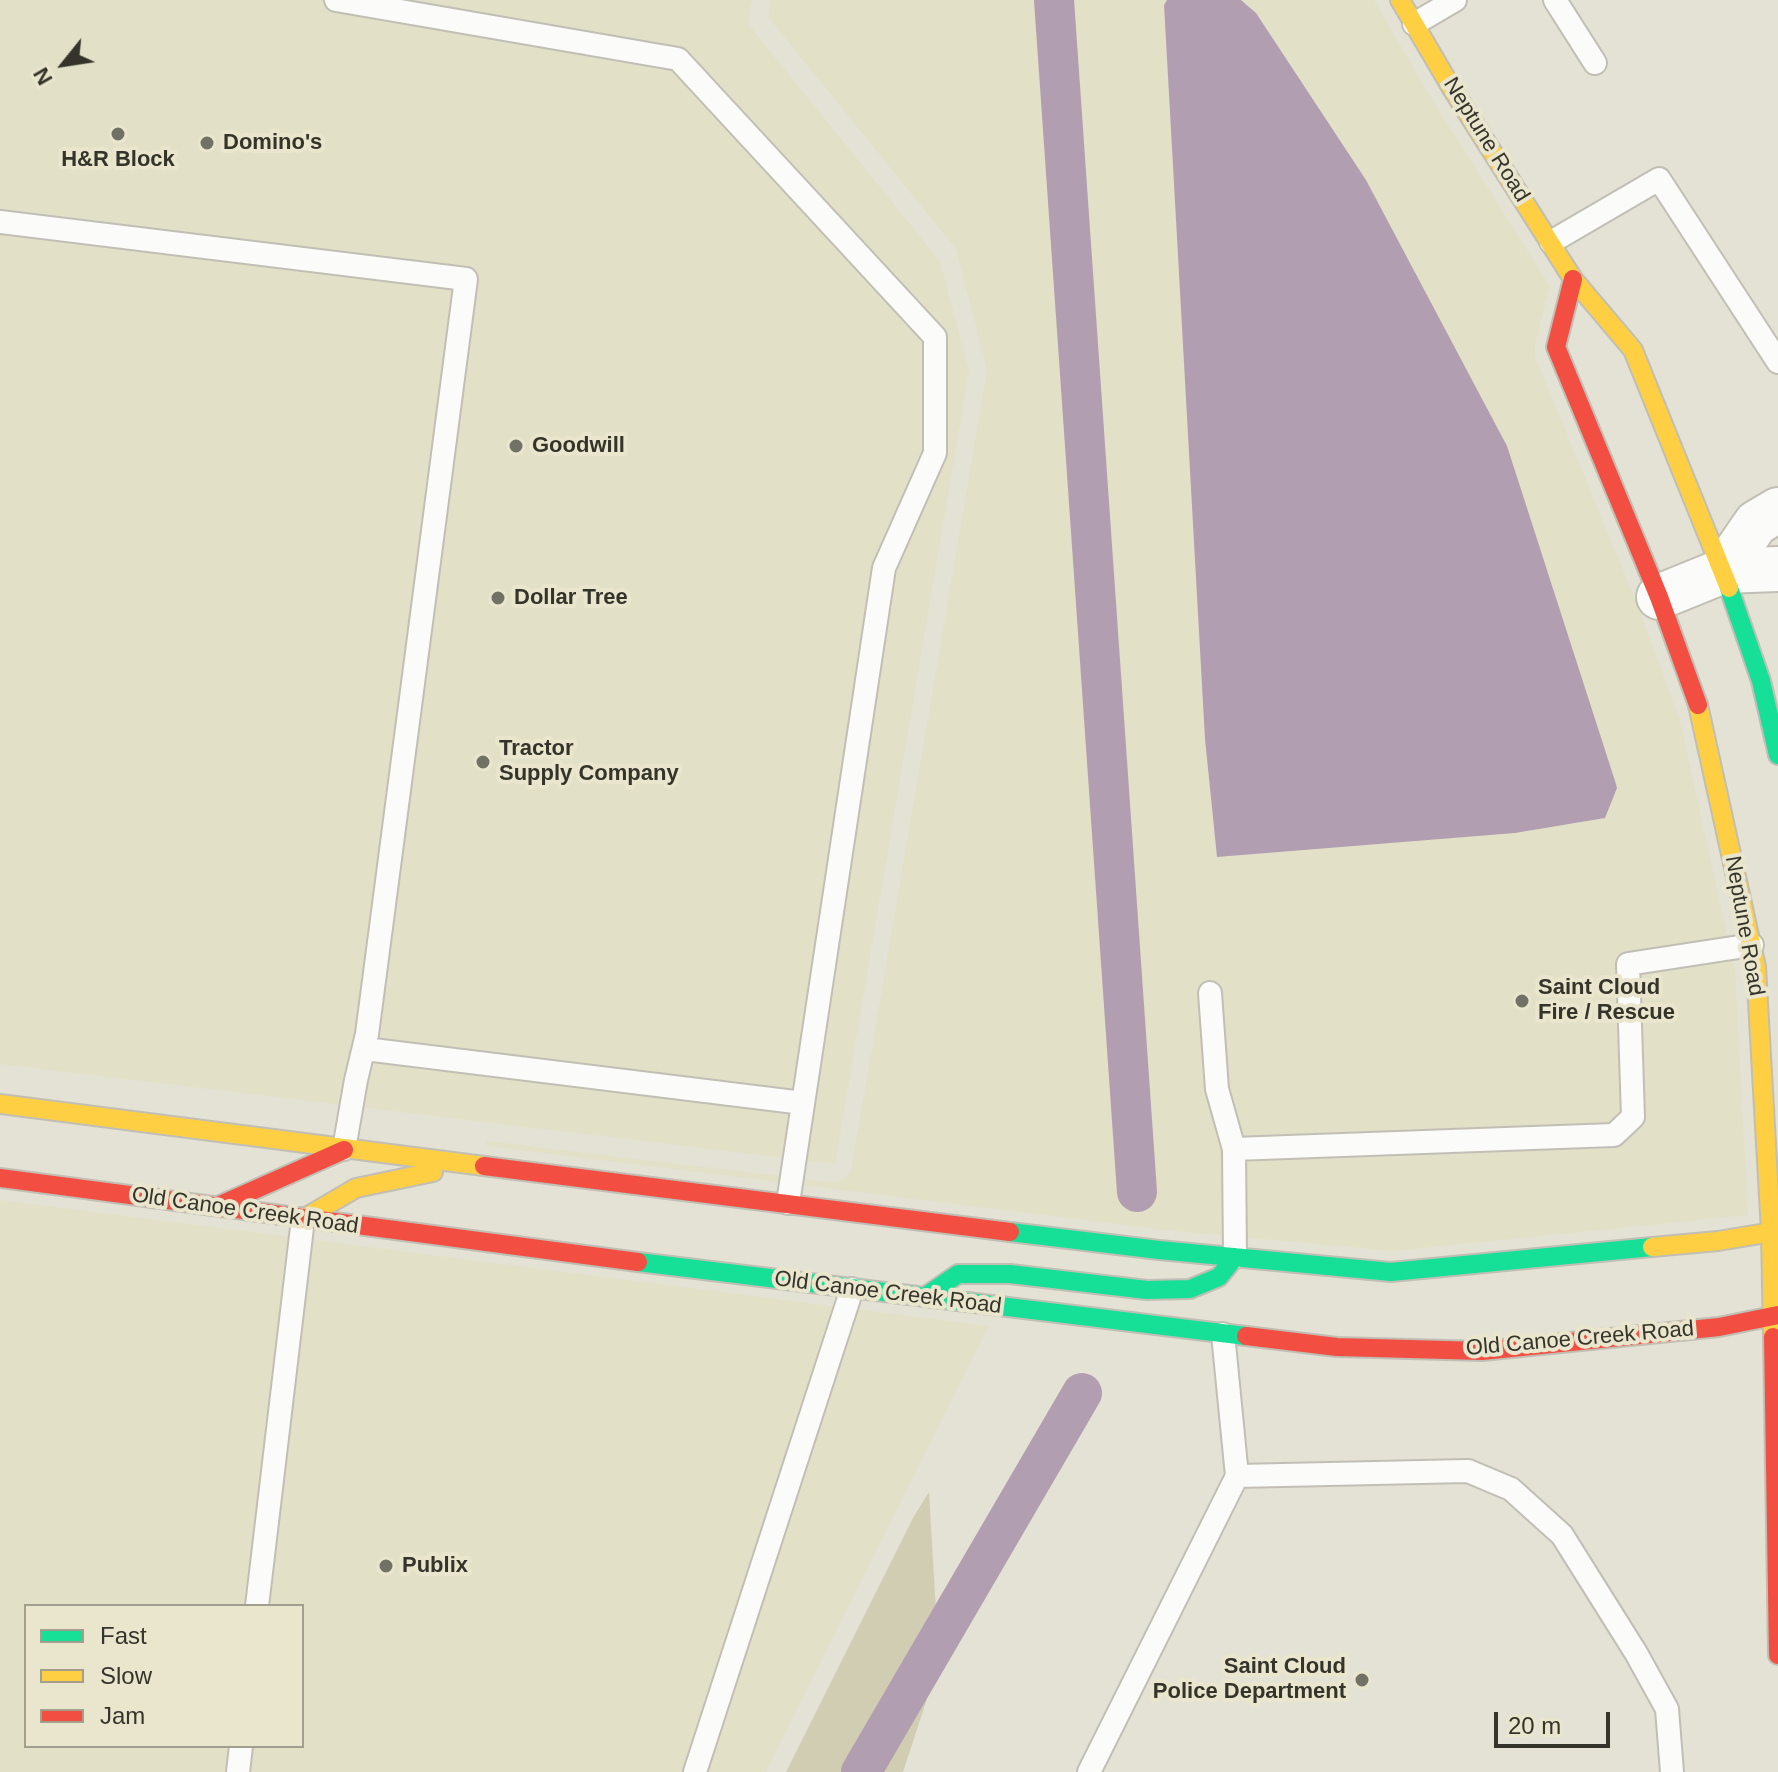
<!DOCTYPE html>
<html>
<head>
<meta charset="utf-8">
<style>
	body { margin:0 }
	#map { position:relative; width:1778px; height:1772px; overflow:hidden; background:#e4e2d4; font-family:Helvetica,sans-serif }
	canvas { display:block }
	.legend { position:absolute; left:24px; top:1604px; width:280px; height:144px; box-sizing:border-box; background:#eae6ce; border:2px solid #a29f8c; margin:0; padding:10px 14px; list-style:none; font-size:24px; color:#35342a }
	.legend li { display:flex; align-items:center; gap:16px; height:40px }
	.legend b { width:40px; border:2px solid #a29f8c }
	.north { position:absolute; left:24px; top:24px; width:80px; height:80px; -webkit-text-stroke:6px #eae6ce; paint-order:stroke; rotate:240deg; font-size:22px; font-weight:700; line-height:32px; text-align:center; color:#35342a }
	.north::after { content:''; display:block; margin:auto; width:28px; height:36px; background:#35342a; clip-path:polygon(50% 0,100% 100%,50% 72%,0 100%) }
	.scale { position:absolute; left:1494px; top:1712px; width:116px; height:36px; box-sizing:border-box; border:4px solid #35342a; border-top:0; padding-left:10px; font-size:24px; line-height:28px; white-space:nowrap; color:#35342a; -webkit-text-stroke:6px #eae6ce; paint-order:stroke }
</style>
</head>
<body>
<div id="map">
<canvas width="1778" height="1772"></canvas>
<ul class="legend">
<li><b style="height:10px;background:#16e098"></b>Fast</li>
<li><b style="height:10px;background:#ffcf43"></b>Slow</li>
<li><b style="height:10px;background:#f24e42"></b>Jam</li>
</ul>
<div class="north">N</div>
<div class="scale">20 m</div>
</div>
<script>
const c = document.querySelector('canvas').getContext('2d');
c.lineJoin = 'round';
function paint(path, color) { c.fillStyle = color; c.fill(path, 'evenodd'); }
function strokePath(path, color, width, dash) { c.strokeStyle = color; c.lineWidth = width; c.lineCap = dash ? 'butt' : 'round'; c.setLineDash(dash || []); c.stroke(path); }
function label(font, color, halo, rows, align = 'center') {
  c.font = font + ' Helvetica,sans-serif'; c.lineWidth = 8; c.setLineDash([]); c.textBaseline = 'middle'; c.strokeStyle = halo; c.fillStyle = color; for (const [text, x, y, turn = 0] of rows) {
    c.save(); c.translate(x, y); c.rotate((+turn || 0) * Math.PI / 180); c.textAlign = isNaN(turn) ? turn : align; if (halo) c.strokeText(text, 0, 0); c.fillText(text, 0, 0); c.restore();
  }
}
const built = new Path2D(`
	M0,0H752L748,24L940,261L969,371L835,1164L0,1064Z
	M771,0H1167L1164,5L1205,739L1217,857L1515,833L1605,818L1507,446L1366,180L1256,13L1241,0H1374L1432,99L1550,286L1535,344V356L1638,606L1680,720L1735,972L1748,1215L1393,1251L1164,1230L487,1146L486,1141L830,1182L842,1180L851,1171L987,371L956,249L768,17Z
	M0,1200L989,1326L766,1772H0ZM26,1606H302V1746H26Z`);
const green = new Path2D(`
	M929,1492L939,1662L903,1772H786L913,1518Z`);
const water = new Path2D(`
	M1167,0H1241L1256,13L1366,180L1507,446L1615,781L1617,788L1605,818L1515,833L1217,857L1205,739L1164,5Z`);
const canal = new Path2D(`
	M1054,0L1137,1192
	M861,1772L1082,1393`);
const lane = new Path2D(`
	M336,0L678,59L935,337V453L884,568L788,1203
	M1555,0L1595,63
	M1414,24L1455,0
	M0,222L466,279L367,1034L356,1080L344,1149
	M1551,242L1659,179L1778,362
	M1210,993L1217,1089L1234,1149
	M365,1049L803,1103
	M1235,1257L1234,1149L1614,1135L1633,1117L1628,964L1752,945
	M1237,1476L1468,1471L1511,1489L1562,1535L1636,1653L1667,1709L1672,1772
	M257,1606L303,1219
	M238,1772L241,1746
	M695,1772L852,1289
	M1089,1772L1237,1476L1223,1334`);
const street = new Path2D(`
	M1723,571L1756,523L1778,510
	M1659,597L1723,571L1778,569`);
const fast = new Path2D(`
	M1729,588L1761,681L1778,755
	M1010,1232L1159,1250L1391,1272L1652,1247
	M638,1262L1246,1336
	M929,1294L958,1274H1010L1147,1290L1190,1289L1219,1277L1235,1257`);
const slow = new Path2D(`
	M1400,0L1451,87L1573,279L1633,350L1729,588
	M1698,705L1756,967L1771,1232L1773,1337
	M0,1104L484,1166
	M303,1219L356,1188L433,1172
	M1652,1247L1718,1241L1778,1231`);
const jam = new Path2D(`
	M1573,279L1556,347L1659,597L1698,705
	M484,1166L1010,1232
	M0,1178L638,1262
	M218,1206L344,1150
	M1246,1336L1337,1347L1482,1351L1719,1327L1778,1315
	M1773,1337L1778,1655`);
const markers = [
	[118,134,8,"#727166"],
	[207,143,8,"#727166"],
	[516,446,8,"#727166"],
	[498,598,8,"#727166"],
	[483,762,8,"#727166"],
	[1522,1001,8,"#727166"],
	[386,1566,8,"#727166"],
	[1362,1680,8,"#727166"]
];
const streetNames = [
	["Neptune Road",1486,140,58],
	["Neptune Road",1744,926,80],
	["Old Canoe Creek Road",245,1211,8],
	["Old Canoe Creek Road",888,1293,7],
	["Old Canoe Creek Road",1580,1339,-5]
];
const poiNames = [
	["Domino's",223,143],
	["H&R Block",118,160,"center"],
	["Goodwill",532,446],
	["Dollar Tree",514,598],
	["Tractor",499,749],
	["Supply Company",499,774],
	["Saint Cloud",1538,988],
	["Fire / Rescue",1538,1013],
	["Publix",402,1566],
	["Saint Cloud",1346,1667,"right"],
	["Police Department",1346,1692,"right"]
];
paint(built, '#e3e0c8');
paint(green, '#d1cdb2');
paint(water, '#b29eb1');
strokePath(canal, '#b29eb1', 40);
strokePath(lane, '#c1bfb5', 26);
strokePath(street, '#c1bfb5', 48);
strokePath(fast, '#c1bfb5', 22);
strokePath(slow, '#c1bfb5', 22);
strokePath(jam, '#c1bfb5', 22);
strokePath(lane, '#fbfbf9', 22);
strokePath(street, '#fbfbf9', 44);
strokePath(fast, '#16e098', 18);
strokePath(slow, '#ffcf43', 18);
strokePath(jam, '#f24e42', 18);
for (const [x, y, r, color] of markers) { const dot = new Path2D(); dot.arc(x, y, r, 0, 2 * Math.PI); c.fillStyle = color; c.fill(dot); strokePath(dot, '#eae6ce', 3); }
label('22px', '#35342a', '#eae6ce', streetNames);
label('bold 22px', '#35342a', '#eae6ce', poiNames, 'left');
</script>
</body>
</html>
